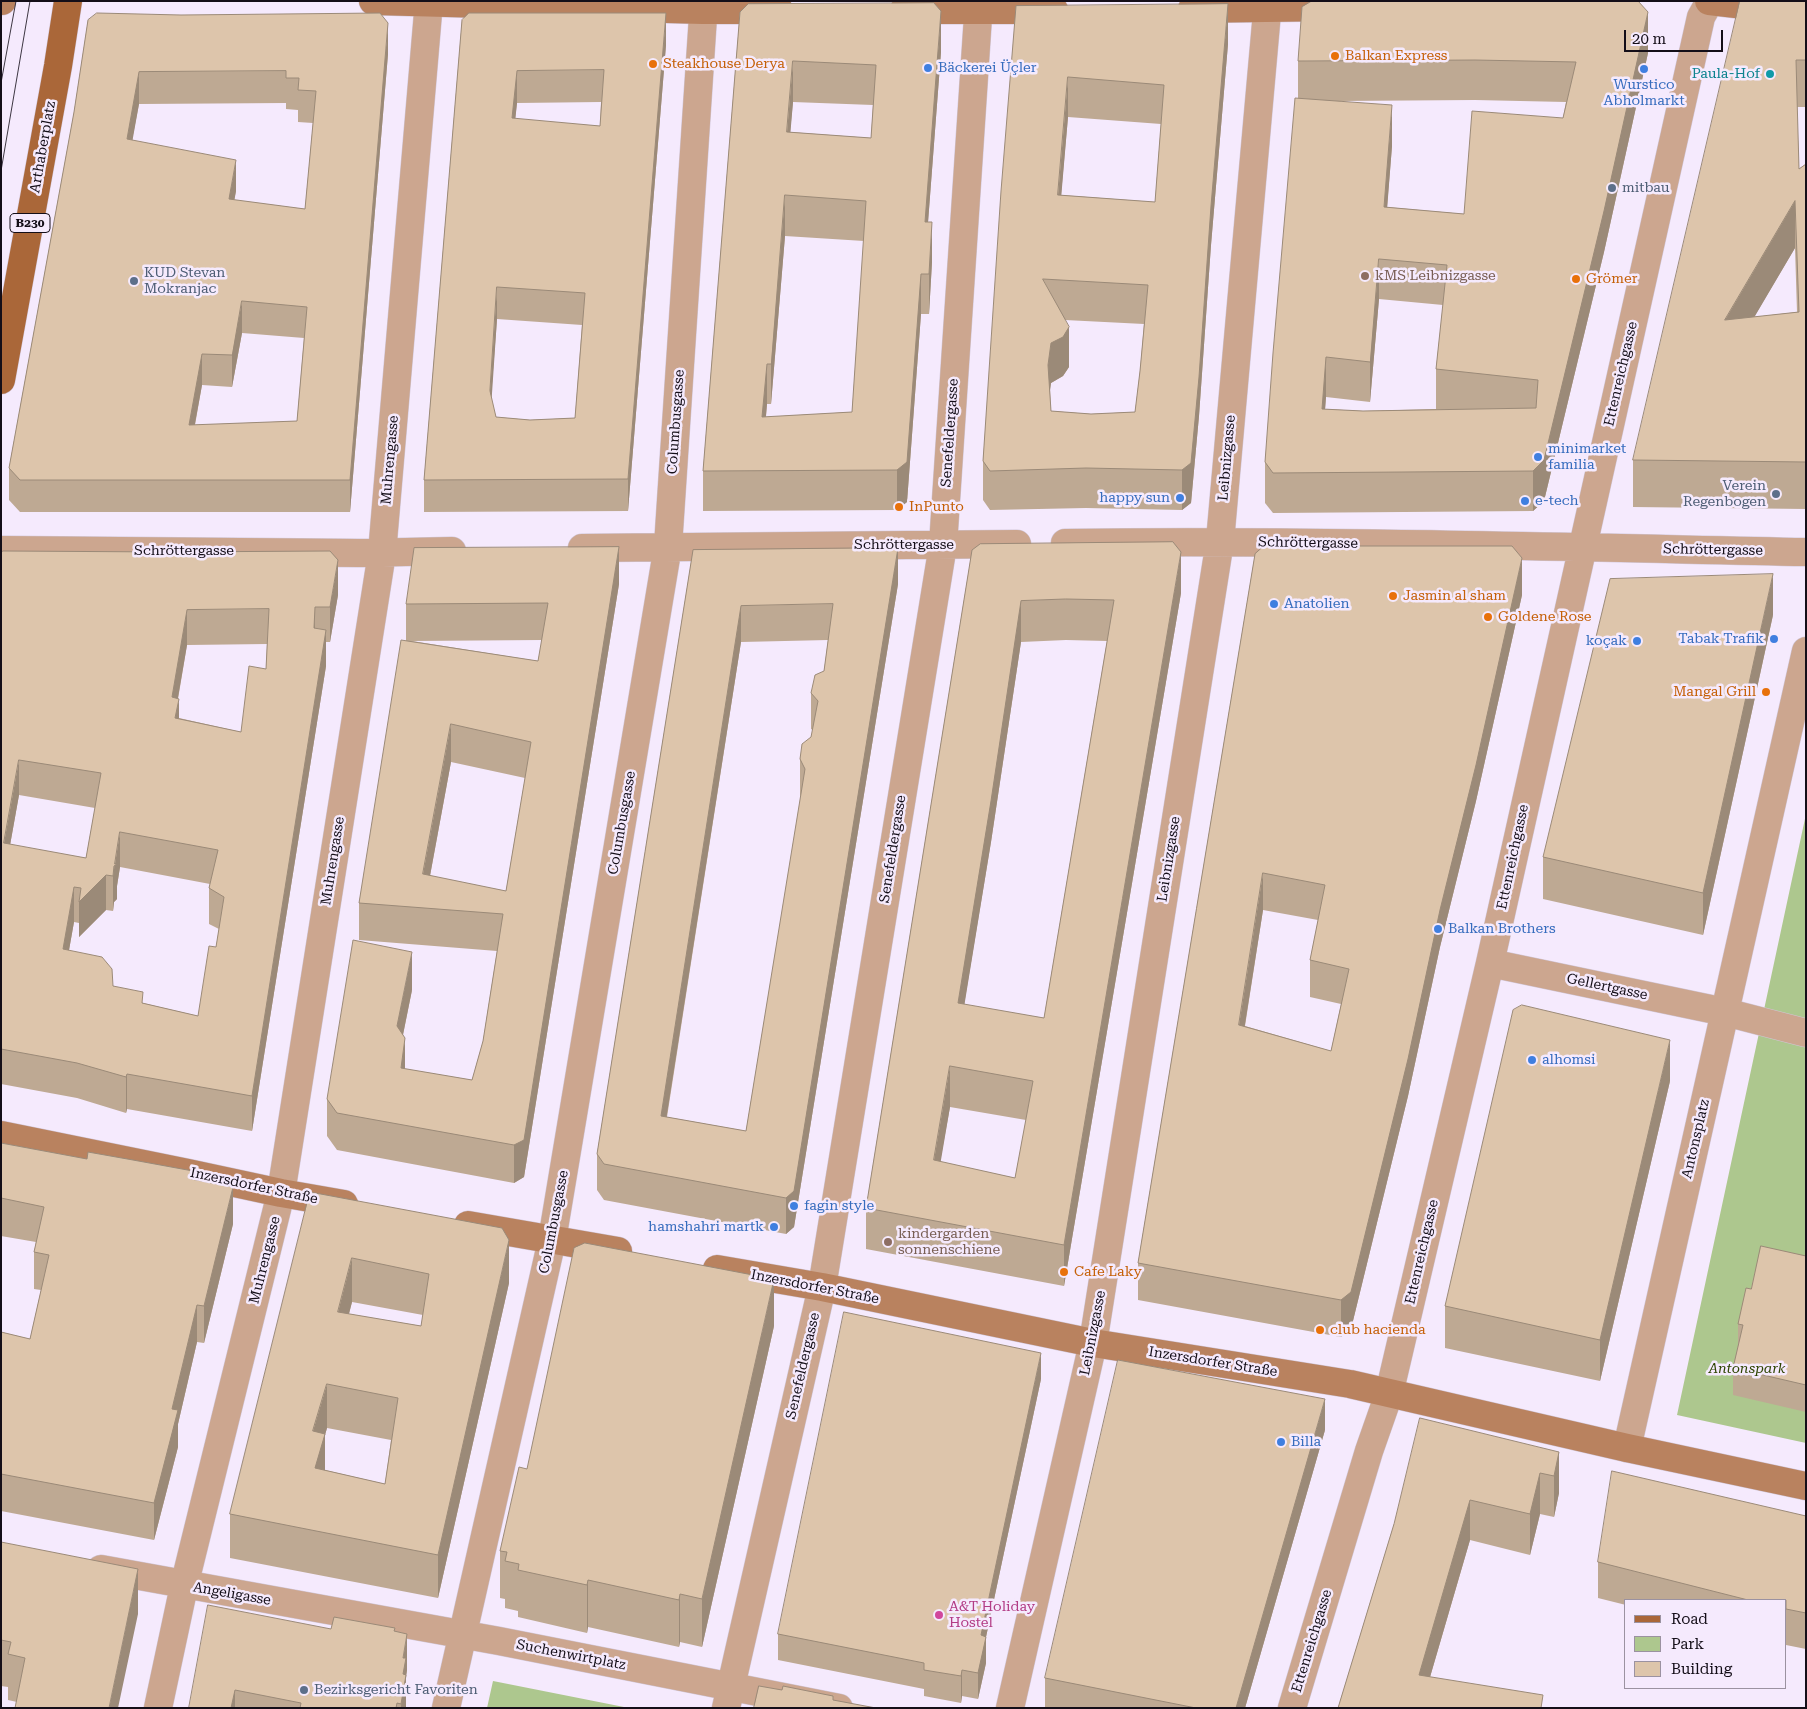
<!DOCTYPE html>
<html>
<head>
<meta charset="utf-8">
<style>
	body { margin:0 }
	#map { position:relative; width:1807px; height:1709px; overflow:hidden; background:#f5eafd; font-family:"Roboto Serif",serif }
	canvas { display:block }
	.frame { position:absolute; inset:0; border:2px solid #140e18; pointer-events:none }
	.legend { position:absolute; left:1624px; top:1599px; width:162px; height:90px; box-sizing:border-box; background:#f5eafd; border:1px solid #9b92a1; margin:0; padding:6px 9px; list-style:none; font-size:15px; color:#140e18 }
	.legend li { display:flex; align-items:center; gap:10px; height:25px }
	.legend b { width:25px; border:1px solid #9b92a1 }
	.scale { position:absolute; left:1624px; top:30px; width:99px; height:22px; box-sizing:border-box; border:2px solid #140e18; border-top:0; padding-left:6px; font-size:15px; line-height:18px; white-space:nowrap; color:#140e18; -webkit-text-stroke:4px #f5eafd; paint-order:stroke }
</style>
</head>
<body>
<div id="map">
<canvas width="1807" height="1709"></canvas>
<div class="frame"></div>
<ul class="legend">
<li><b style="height:6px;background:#aa6739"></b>Road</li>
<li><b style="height:14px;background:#adc78e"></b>Park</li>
<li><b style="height:14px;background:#ddc5ab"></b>Building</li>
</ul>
<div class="scale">20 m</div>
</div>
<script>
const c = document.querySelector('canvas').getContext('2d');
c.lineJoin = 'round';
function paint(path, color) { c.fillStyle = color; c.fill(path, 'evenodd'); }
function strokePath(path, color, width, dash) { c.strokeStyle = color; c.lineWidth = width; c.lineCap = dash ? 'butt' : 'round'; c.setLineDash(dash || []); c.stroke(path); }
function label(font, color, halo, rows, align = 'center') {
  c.font = font + ' "Roboto Serif",serif'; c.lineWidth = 5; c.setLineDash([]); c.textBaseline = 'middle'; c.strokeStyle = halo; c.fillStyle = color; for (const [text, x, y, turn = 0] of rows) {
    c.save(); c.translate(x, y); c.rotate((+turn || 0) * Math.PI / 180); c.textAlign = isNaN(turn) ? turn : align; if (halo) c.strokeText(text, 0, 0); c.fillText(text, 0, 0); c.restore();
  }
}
const green = new Path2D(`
	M1806,814V1443L1677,1415Z
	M493,1681L629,1708H487Z`);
const street = new Path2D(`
	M1065,543C1312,540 1559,547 1806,552
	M582,548L1017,544
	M1,550L359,553L452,551
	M1490,963L1725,1012L1806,1033
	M1627,1448L1806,651
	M101,1569L499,1641L839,1708
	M158,1708L184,1586L281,1193L382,553L429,1
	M446,1708L552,1240L668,546L704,1
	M726,1708L822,1287L943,545L979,1
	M1010,1708L1093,1343L1220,541L1268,1
	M1292,1708L1369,1451L1389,1394L1490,963L1701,17L1710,1`);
const secondary = new Path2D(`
	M1,1H2
	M373,1L703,10H779
	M1709,1L1753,6L1806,4
	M1192,9L1339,7
	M904,10H1054
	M1,1135L188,1173L281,1193L344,1204
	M468,1225L618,1251
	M717,1269L822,1287L1093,1343L1350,1384L1627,1448L1806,1486`);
const primary = new Path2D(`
	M1,380L58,66L68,1`);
const tram = new Path2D(`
	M1,83L16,1
	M1,171L30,1`);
const wall = new Path2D(`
	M1806,1V107H1797L1799,169L1806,164V509L1633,507V460ZM1795,248L1797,312L1754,317Z
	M1016,6L1228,44L1211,245L1199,416L1191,503L1182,510L1086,508L990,510L983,500V461ZM1068,117L1161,124L1155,202L1061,195ZM1065,320L1144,324L1140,371L1135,412L1091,414L1051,411L1050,390L1051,383L1063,376L1069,367Z
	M740,12L941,52L928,222L932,262L929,314H921L907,502L897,510L703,511V471ZM793,102L873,105L871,138L790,132ZM785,236L864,241L852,412L766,417L767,404H771Z
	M88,20L388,54L350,512H20L9,500V468L74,112ZM286,103V109L298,110V122L313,123L305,209L234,200L236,191L132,140L139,104ZM242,333L304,338L297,421L195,425L202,385L232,387Z
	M462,20L666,45L628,511L424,512V480ZM601,102L600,126L515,119L517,103ZM497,319L582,325L575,418L530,420L496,417L491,398Z
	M1648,53L1604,252L1544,501L1533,511L1273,513L1265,503V462L1298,98V61ZM1475,100L1566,102L1563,118L1464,214L1387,207L1392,146L1340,101ZM1379,299L1443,305L1436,369V409L1363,411L1325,409L1326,397L1370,402Z
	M693,550L898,584L794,1227L786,1234L604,1200L597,1190V1154ZM828,640L824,671L811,693V729L813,730L811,737L800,759V795L801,797L746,1131L667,1117L741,642Z
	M972,550L1181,593L1064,1286L866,1249V1208ZM1066,640L1107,641L1044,1018L964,1005L991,842L1021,642ZM950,1107L1026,1120L1015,1178L940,1162Z
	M1,553L338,595L330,642H326V666L252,1131L127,1109L126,1113L77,1098L1,1084ZM267,644L266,669L241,732L179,718L178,699L187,645ZM19,795L95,808L86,858L10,845ZM120,867L210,884L209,888V924L219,929L216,947L198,1016L143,1003L113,986L69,950L74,922L79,923V937L106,910L113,911L114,902L117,899V886Z
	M1255,554L1522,595L1476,801L1440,947L1408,1096L1351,1329L1341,1337L1138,1300V1263ZM1263,910L1318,920L1310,960V997L1341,1004L1331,1051L1245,1026Z
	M619,584L524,1177L514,1183L337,1150L327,1136V1099L412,990L403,1035L405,1069L472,1080L483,1041L497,951L359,940V903L406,640V604ZM542,640L538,661L412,641ZM451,762L525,778L506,891L430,876Z
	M1773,615L1703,935L1543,899V857Z
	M1670,1081L1600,1381L1445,1348V1306Z
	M1,1143L193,1180L233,1224L204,1343L197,1342L178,1424V1447L154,1540L1,1511V1332L30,1339L41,1290L34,1289V1252L36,1242L1,1236Z
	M310,1192L509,1283L438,1598L230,1558V1514ZM352,1302L423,1315L421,1326L349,1314ZM327,1428L391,1440L385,1484L325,1470V1435Z
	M1806,1256V1412L1733,1395V1368L1738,1346V1324L1751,1289Z
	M774,1326L702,1647L680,1642L679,1647L588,1627L587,1633L518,1617V1611L505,1608V1599L500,1598V1551L527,1469Z
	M1041,1379L986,1637V1663L978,1699L962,1696L961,1703L924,1696V1689L778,1660V1634Z
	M1325,1430L1245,1708H1045V1678Z
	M1559,1452V1493L1554,1517L1540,1514L1530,1555L1470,1540L1430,1677L1543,1708H1338L1394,1524Z
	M1806,1516V1649L1786,1645V1600H1626V1605L1598,1598V1562Z
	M1,1542L138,1614L17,1702L8,1700V1687L1,1686Z
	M331,1629L395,1631L407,1670L406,1675V1708H189Z`);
const shadedWall = new Path2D(`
	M1228,4V44L1211,245L1199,416L1191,503L1182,510V470L1211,206Z
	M941,11V52L925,262V222Z
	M1648,12V53L1604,252L1544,501L1533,511V471Z
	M666,13V45L628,511V479Z
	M388,23V54L350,512V480Z
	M793,61V102L787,173V132Z
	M517,71V103L512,151V118Z
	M139,72V104L127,171V139Z
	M1068,77V117L1058,234V195Z
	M1392,105V146L1384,248V207Z
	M236,160V191L229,231V199Z
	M785,195V236L771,404V364Z
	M1795,201V248L1725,367V320Z
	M932,222V262L929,314V274Z
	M1379,259V299L1370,402V362Z
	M921,274V314L907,502L897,510V470Z
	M497,287V319L490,423V391Z
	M242,301V333L232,387V355Z
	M1069,327V367L1063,376L1051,383L1048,404V365L1051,343Z
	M202,354V385L189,456V425Z
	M1326,357V397L1322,449V409Z
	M767,364V404L762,457V417Z
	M619,547V584L524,1177L514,1183V1145Z
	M898,548V584L794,1227L786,1234V1198Z
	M1181,552V593L1064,1286V1245Z
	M1522,558V595L1476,801L1440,947L1408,1096L1351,1329L1341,1337V1300L1440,910Z
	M338,560V595L330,642V607Z
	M1773,574V615L1703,935V893Z
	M1021,601V642L991,842L958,1044V1003Z
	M741,606V642L661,1152V1116Z
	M315,607V643L314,628Z
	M187,610V645L172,732V697Z
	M326,630V666L252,1131V1096Z
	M179,699V734L175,718Z
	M451,724V762L424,908L423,874Z
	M19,760V795L4,879V843Z
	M120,832V867L117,886V899L114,902L113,911V876Z
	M1263,873V910L1239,1062V1025Z
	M106,875V910L79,937V902Z
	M74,887V922L63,984V949Z
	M412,952V990L397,1064V1026Z
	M405,1038V1076L401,1068Z
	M1670,1040V1081L1600,1381V1340Z
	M950,1066V1107L934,1201V1160Z
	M127,1074V1109L126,1113V1077Z
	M233,1187V1224L204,1343V1306Z
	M509,1240V1283L438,1598V1555Z
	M352,1258V1302L338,1355V1312Z
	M774,1279V1326L702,1647V1599Z
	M197,1305V1342L178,1424V1447L154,1540V1503L172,1409Z
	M1041,1353V1379L986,1637V1663L978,1699V1673L981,1635Z
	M327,1384V1428L325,1435V1477L315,1511L313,1431Z
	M1325,1399V1430L1245,1708H1236Z
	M1559,1452V1493L1554,1517V1476Z
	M1540,1473V1514L1530,1555V1514Z
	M1470,1500V1540L1421,1708L1419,1675Z
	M138,1569V1614L118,1708H109Z
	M588,1580V1627L587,1633V1585Z
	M680,1594V1642L679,1647V1600Z
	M407,1634V1670L406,1678V1675V1708H401L403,1658Z
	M962,1670V1696L961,1703V1676Z
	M235,1690V1708H231Z`);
const building = new Path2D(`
	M1312,1H1638L1648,12L1604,211L1544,460L1533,471L1273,473L1265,462L1273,353L1295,98L1392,105L1384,207L1464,214L1472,111L1563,118L1576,62L1475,60L1298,61L1302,7ZM1379,259L1447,265L1436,369L1538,380L1536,408L1363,411L1322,409L1326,357L1370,362Z
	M1740,1H1806V60H1796L1799,169L1806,164V462L1633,460ZM1795,201L1799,312L1725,320Z
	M934,3L941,11L925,222H932L929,274H921L907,462L897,470L703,471L740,12L748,4ZM793,61L876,65L871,138L787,132ZM785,195L866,201L852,412L762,417L767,364H771Z
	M1228,4L1211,206L1199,377L1191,463L1182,470L1086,468L990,471L983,461L1001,191L1016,6ZM1068,77L1164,85L1155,202L1058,195ZM1043,279L1148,285L1140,371L1135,412L1091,414L1051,411L1048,365L1051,343L1063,337L1069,327Z
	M97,13L181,15L380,13L388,23L350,480H20L9,468L74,112L88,20ZM286,71V78H299L298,90L316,91L305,209L229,199L236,160L127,139L139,72ZM242,301L307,307L297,421L189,425L202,354L232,355Z
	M469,13H666L628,479L424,480L462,20ZM604,70L600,126L512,118L517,71ZM497,287L585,293L575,418L530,420L496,417L490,391Z
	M1173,542L1181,552L1064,1245L866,1208L972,550L980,544ZM1066,599L1114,600L1044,1018L958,1003L991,801L1021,601ZM950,1066L1033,1081L1015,1178L934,1160Z
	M1264,546H1512L1522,558L1476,765L1440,910L1408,1059L1351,1292L1341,1300L1138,1263L1255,554ZM1263,873L1325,885L1310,960L1349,969L1331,1051L1239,1025Z
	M619,547L524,1140L514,1145L337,1113L327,1099L353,940L412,952L397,1026L405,1038L401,1068L472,1080L483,1041L503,914L359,903L401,640L538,661L548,603L406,604L414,548ZM451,724L531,742L506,891L423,874Z
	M898,548L794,1191L786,1198L604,1164L597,1154L693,550ZM833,604L824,671L815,675L811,693L818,701L811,737L802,744L800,759L805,769L746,1131L661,1116L741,606Z
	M3,551L167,552L330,551L338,560L330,607H315L314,628L326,630L252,1096L127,1074L126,1077L77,1063L1,1049V553ZM269,609L266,669L249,666L241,732L175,718L179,699L172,697L187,610ZM19,760L101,773L86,858L4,843ZM120,832L218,850L209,888L224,897L216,947L209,946L198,1016L142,1003L143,992L113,986L112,969L102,957L63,949L74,887L81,888L79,902L106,875L113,876L114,866L117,864H115Z
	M1773,574L1703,893L1543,857L1610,579Z
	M1522,1005L1670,1040L1600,1340L1445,1306L1513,1010Z
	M1,1143L87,1159L88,1152L133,1160L193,1171L191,1179L233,1187L204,1306L197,1305L172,1409L178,1410L154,1503L1,1474V1332L30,1339L49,1255L34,1252L44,1207L1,1198Z
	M310,1192L502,1228L509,1240L438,1555L230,1514ZM352,1258L429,1274L421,1326L338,1312ZM327,1384L398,1398L385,1484L315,1468L325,1434L313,1431Z
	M585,1243L774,1279L702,1599L680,1594L679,1600L588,1580L587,1585L518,1570L519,1564L505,1561L507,1552L500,1551L519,1467L527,1469L574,1248Z
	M1761,1246L1806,1256V1385L1733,1368L1743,1325L1738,1324L1746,1288L1751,1289Z
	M844,1312L1041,1353L981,1635L986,1637L978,1673L962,1670L961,1676L924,1670V1663L778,1634Z
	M1118,1360L1325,1399L1236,1708H1196L1045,1678Z
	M1420,1418L1559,1452L1554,1476L1540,1473L1530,1514L1470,1500L1419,1675L1543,1695L1541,1708H1338L1394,1524Z
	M1612,1471L1806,1516V1613L1786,1609V1600H1748L1598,1562Z
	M1,1542L138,1569L109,1708H15L25,1658L8,1654L11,1642L1,1640Z
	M208,1605L331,1629L334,1617L395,1628L394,1631L407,1634L403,1658H406L403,1674L406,1675L401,1704L397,1703L396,1708H300L301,1703L235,1690L231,1708H189Z
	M759,1686L782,1690L783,1686L833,1696V1700L876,1708H754Z`);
const markers = [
	[1335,56,5,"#e8710a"],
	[653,64,5,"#e8710a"],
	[928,68,5,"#3f7fe0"],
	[1644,69,5,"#3f7fe0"],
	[1770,74,5,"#0f9aa8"],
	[1612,188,5,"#5c6f8a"],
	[1365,276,5,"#8d6e63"],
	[1576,279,5,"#e8710a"],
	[134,281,5,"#5c6f8a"],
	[1538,457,5,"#3f7fe0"],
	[1776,494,5,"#5c6f8a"],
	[1180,498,5,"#3f7fe0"],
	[1525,501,5,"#3f7fe0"],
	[899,507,5,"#e8710a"],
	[1393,596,5,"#e8710a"],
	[1274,604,5,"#3f7fe0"],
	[1488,617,5,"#e8710a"],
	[1774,639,5,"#3f7fe0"],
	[1637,641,5,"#3f7fe0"],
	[1766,692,5,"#e8710a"],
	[1438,929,5,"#3f7fe0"],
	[1532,1060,5,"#3f7fe0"],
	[794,1206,5,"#3f7fe0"],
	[774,1227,5,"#3f7fe0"],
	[888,1242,5,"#8d6e63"],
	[1064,1272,5,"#e8710a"],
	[1320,1330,5,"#e8710a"],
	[1281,1442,5,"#3f7fe0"],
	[939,1615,5,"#d1479c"],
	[304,1690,5,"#5c6f8a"]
];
const shields = [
	[30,223,40]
];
const shieldNames = [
	["B230",30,223]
];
const foodNames = [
	["Balkan Express",1345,56],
	["Steakhouse Derya",663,64],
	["Grömer",1586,279],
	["InPunto",909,507],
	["Jasmin al sham",1403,596],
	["Goldene Rose",1498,617],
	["Mangal Grill",1756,692,"right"],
	["Cafe Laky",1074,1272],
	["club hacienda",1330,1330]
];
const shopNames = [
	["Bäckerei Üçler",938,68],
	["Wurstico",1644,85,"center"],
	["Abholmarkt",1644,101,"center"],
	["minimarket",1548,449],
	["familia",1548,465],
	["happy sun",1170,498,"right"],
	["e-tech",1535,501],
	["Anatolien",1284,604],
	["Tabak Trafik",1764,639,"right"],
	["koçak",1627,641,"right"],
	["Balkan Brothers",1448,929],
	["alhomsi",1542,1060],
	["fagin style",804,1206],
	["hamshahri martk",764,1227,"right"],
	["Billa",1291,1442]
];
const cultureNames = [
	["Paula-Hof",1760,74]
];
const streetNames = [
	["Arthaberplatz",43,147,-80],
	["Ettenreichgasse",1621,374,-77],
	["Columbusgasse",676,422,-86],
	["Senefeldergasse",950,433,-86],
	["Leibnizgasse",1227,458,-85],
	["Muhrengasse",390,460,-85],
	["Schröttergasse",1308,543,1],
	["Schröttergasse",904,545],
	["Schröttergasse",1713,550,1],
	["Schröttergasse",184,551],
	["Columbusgasse",622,823,-80],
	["Senefeldergasse",893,849,-81],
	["Ettenreichgasse",1513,857,-78],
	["Leibnizgasse",1169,859,-81],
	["Muhrengasse",333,861,-81],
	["Gellertgasse",1607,987,12],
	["Antonsplatz",1696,1139,-77],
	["Inzersdorfer Straße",254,1186,12],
	["Columbusgasse",554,1222,-79],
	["Ettenreichgasse",1422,1252,-77],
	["Muhrengasse",265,1260,-76],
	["Inzersdorfer Straße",815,1287,11],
	["Leibnizgasse",1093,1333,-79],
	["Inzersdorfer Straße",1213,1362,9],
	["Senefeldergasse",803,1366,-77],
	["Angeligasse",232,1594,10],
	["Ettenreichgasse",1312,1641,-73],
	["Suchenwirtplatz",571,1655,11]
];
const serviceNames = [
	["mitbau",1622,188],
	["KUD Stevan",144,273],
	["Mokranjac",144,289],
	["Verein",1766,486,"right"],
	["Regenbogen",1766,502,"right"],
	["Bezirksgericht Favoriten",314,1690]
];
const educationNames = [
	["kMS Leibnizgasse",1375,276],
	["kindergarden",898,1234],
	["sonnenschiene",898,1250]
];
const parkNames = [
	["Antonspark",1747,1369]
];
const hotelNames = [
	["A&T Holiday",949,1607],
	["Hostel",949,1623]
];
paint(green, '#adc78e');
strokePath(street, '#d1c7d8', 29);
strokePath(secondary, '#d1c7d8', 29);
strokePath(primary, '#d1c7d8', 29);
strokePath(street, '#cca68f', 28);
strokePath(secondary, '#b9825f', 28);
strokePath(primary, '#aa6739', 28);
strokePath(tram, '#3d3642', 1);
paint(wall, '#bea993');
paint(shadedWall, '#9b8a78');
paint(building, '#ddc5ab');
strokePath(building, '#9b8a78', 1);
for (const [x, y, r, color] of markers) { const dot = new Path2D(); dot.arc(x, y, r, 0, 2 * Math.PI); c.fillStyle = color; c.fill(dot); strokePath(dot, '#f5eafd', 2); }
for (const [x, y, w] of shields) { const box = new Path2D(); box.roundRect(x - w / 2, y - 9.5, w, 19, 4); c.fillStyle = '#f5eafd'; c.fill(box); strokePath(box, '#140e18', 1); }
label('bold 12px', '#140e18', null, shieldNames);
label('14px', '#c56008', '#f5eafd', foodNames, 'left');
label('14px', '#366cbe', '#f5eafd', shopNames, 'left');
label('14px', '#0d838f', '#f5eafd', cultureNames, 'right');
label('14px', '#140e18', '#f5eafd', streetNames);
label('14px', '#4e5e75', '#f5eafd', serviceNames, 'left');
label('14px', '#785e54', '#f5eafd', educationNames, 'left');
label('italic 14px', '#2d4400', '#f5eafd', parkNames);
label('14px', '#b23c85', '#f5eafd', hotelNames, 'left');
</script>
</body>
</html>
